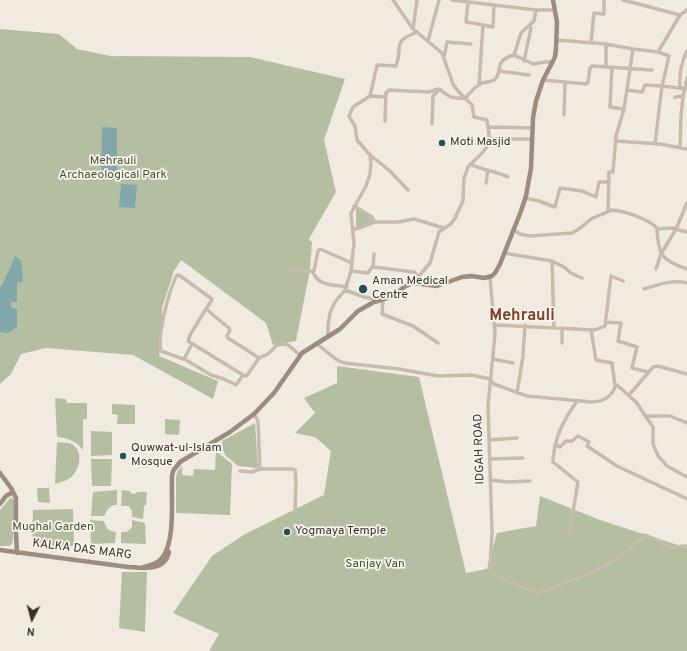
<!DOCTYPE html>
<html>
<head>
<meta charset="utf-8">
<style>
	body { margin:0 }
	#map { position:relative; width:687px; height:651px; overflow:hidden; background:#f1eae1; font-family:Overpass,sans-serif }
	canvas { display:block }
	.north { position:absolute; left:12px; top:599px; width:40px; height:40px; -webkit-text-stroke:3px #f9f4ed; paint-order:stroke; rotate:186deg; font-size:11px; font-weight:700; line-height:16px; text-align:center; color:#37302b }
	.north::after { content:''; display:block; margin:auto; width:14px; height:18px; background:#37302b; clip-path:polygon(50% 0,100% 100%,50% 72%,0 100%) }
</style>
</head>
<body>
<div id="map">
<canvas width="687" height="651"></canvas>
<div class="north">N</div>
</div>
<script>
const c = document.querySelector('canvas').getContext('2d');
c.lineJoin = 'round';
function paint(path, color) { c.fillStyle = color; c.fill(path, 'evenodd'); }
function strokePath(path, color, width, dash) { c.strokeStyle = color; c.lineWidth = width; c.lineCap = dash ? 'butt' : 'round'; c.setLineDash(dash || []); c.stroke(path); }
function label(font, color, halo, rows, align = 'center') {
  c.font = font + ' Overpass,sans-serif'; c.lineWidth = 3.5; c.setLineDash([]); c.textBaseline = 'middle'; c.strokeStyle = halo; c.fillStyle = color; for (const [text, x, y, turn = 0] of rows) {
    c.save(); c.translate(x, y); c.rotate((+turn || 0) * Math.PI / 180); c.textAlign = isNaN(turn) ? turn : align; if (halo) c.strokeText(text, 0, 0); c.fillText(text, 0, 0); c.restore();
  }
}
const green = new Path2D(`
	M0,29L59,34L77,49L110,56L250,57L345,79L324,140L336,192L309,239L312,242L310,270L296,341L273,345L266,323L181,260L174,271L162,308L163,326L159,356L218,381L213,399L133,355L46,348L21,354L11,374L0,384Z
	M356,207L373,220L372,223L356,228Z
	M337,366L419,377L466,573L487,569L497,533L536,526L540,496L600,520L687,548V651H209L219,634L173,613L212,556L245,534L324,495L331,451L315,437L295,433L315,413L304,398L337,383Z
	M55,398L66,399L67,403H87V419H83V450C76,441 68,438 57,437Z
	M112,404L135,405V424H117L118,415L112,414Z
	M165,419L180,420L179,435L165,434Z
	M255,423L258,468L238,466L225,455L223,450L222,441Z
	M91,431L112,432V455L91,456Z
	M57,442C62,443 68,442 72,444C84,451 80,471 70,478C66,481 60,482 55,484Z
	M216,451L232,464L230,515L176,513V478L177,472L182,466V475L193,476L194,469L215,470Z
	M91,459H112L111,486H92Z
	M37,488H49L50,503L38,502Z
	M117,490V505H113L107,510L104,516H91L93,492Z
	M122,490L129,491L131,493L134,494L137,492H147L146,505L144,506L143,519L132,517V511L129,506H121Z
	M11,497L15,500L13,539L12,544L9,546H0V510Z
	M73,509L74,546L32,548L33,510Z
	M90,520L104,521C106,528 108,531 116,532L115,543L91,544Z
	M132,520L145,523L146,544L121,543V532H127L132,527Z
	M122,572H147L145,632L119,628Z`);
const water = new Path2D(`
	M102,127L117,128V174H101Z
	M121,184L137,185L135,208L119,207Z
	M15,256L21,261L23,281L20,283L19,281L17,283V302H11V308L17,309V327L8,333L0,332V287L2,286Z`);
const street = new Path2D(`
	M393,0L413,29L442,53L453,84L458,91L472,105L474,117L487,120L490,142L483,152L468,167L464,178L463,201L455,218L451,224L439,232L430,263L413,283
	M452,0L536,10H555
	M623,0L680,15L687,10
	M468,2L466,22L483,25L479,85
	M483,25L493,27L494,5
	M413,29L417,0
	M557,40L606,44L633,49L624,109L616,136L613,172H609L608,211
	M428,41L439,0
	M591,43L594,13L604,14V0
	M633,49L658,52L680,15
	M658,52L669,56L662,86L687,89
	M514,55L521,33L534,21L536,10
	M444,57L447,42L471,44
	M524,61L531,28
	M606,67V44
	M612,67L610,107L624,109
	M499,71L529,75
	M543,80L586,84L588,82L590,68L592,66L652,70
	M680,88C679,74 681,63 687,51
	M627,90L642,92L645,85L662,86L655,144
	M370,96L386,97
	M683,96L687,78
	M675,97L683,96L681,116L680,147
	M564,115L565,82
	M385,121L386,93L389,90L428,92L439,89C450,97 451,99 466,98C469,93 476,86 482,83C486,82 490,82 494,80C505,71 491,62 514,55L533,64L545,62H553
	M432,124L433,96L440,89
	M489,127L533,128
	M491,139H532
	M616,141L660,144L687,149
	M370,155L390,171L408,190
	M470,164C482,170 496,171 508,177
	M486,183L488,170
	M525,198L539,201L555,207L560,188L582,191L596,197L599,182H609
	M354,206L372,217L375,222
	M657,228C658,255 661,260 687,269
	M353,230L375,222H398L414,219L444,228
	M514,230L520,234L530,236L572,233L579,229L591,219L612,210C625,211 649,219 658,229L672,228L687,232
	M504,253L552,261L564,267L571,273L582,278
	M552,261L554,328
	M373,267L374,254
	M656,269L661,254L676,229L687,203
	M286,271H314L318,251L320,249L352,263
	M351,271L368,273L372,267H374L414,272L418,276
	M313,272C319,287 333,284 347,287
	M490,277L495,334L488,406L492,532L490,567L491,572L497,576L536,593L540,592C567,582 595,573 619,557C629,551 636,542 645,535L660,541L666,546L670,547L687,546
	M644,289C658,285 672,279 687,283
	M345,290L364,297L380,300
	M383,299L382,314L413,326L438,343
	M206,309L190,335L188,341L243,375L246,376L248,374L259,358L268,354L277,345L284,344L288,345L300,355
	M605,322L621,323L618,341L637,347L632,368L648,372
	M495,325L595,330L605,326L611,276L623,281
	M562,328V343
	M591,330L596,360L612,363L615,386
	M328,336V325L330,313L335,302L345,290L351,271L354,243L351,213L366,186L370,174L371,163L370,155L357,140L355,126L349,116L353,107L370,96L377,65L396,66C404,46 390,43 417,32
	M316,343L337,360L344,363L399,369L438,376L471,375L491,379
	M184,359L192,344
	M493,359L513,363
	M243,375L236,385L224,379L211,375L186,360L161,351C157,335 169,290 177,275H179L212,299V300L206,309L229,328L230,330L227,336L228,338L259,358
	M491,381L494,384L527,396L592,402C604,402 612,396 616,385H617L636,402L653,427V444L658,456L667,466L687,477
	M517,393L523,356L525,325
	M629,395L653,367L658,366L687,374
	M254,414L258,421L260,469H292L295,470L296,482L295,511
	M645,416H670L687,423
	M489,440L517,438
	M555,444L560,447L566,441H572L578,436L589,442L587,446L617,466L687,499
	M491,459L523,458
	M240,471L252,472L260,469
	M491,480L507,482L530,481
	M569,535L578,482L553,462C554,438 563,421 577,401`);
const secondary = new Path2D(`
	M428,284L435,279L445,283
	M0,473L11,488L16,498V534L17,553
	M0,504L6,496L13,492
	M0,550L128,567C143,568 165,572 169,552
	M144,567C150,565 157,564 161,559C176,544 171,497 172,476L173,471L180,462L230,432L254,414L274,393L302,353L340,329L358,311L374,302L394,296L404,287L413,283L437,286L462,277L472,276L484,278L492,276L495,273L500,264L521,211L526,196L531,168L533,118L536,101L543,80L555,57L556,48L557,22L553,0`);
const markers = [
	[442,143,4,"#244f55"],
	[363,289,5,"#244f55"],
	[123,456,4,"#244f55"],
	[287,532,4,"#244f55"]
];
const poiNames = [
	["Moti Masjid",450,143],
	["Aman Medical",372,282],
	["Centre",372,296],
	["Quwwat-ul-Islam",131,449],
	["Mosque",131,463],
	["Yogmaya Temple",295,532]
];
const parkNames = [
	["Mehrauli",113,162],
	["Archaeological Park",113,176],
	["Mughal Garden",53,528],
	["Sanjay Van",375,565]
];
const streetNames = [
	["IDGAH ROAD",480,449,-92],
	["KALKA DAS MARG",82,550,7]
];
const districtNames = [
	["Mehrauli",522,317]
];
paint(green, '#b4bfa2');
paint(water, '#82a8ac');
strokePath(street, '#c8bbad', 3.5);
strokePath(secondary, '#9c8b7f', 4.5);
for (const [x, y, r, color] of markers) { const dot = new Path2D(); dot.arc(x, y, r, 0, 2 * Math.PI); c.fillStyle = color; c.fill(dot); strokePath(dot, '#f9f4ed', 1.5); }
label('12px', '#37302b', '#f9f4ed', poiNames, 'left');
label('12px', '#455331', '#f9f4ed', parkNames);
label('12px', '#37302b', '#f9f4ed', streetNames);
label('bold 16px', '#7f442c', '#f9f4ed', districtNames);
</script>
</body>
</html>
